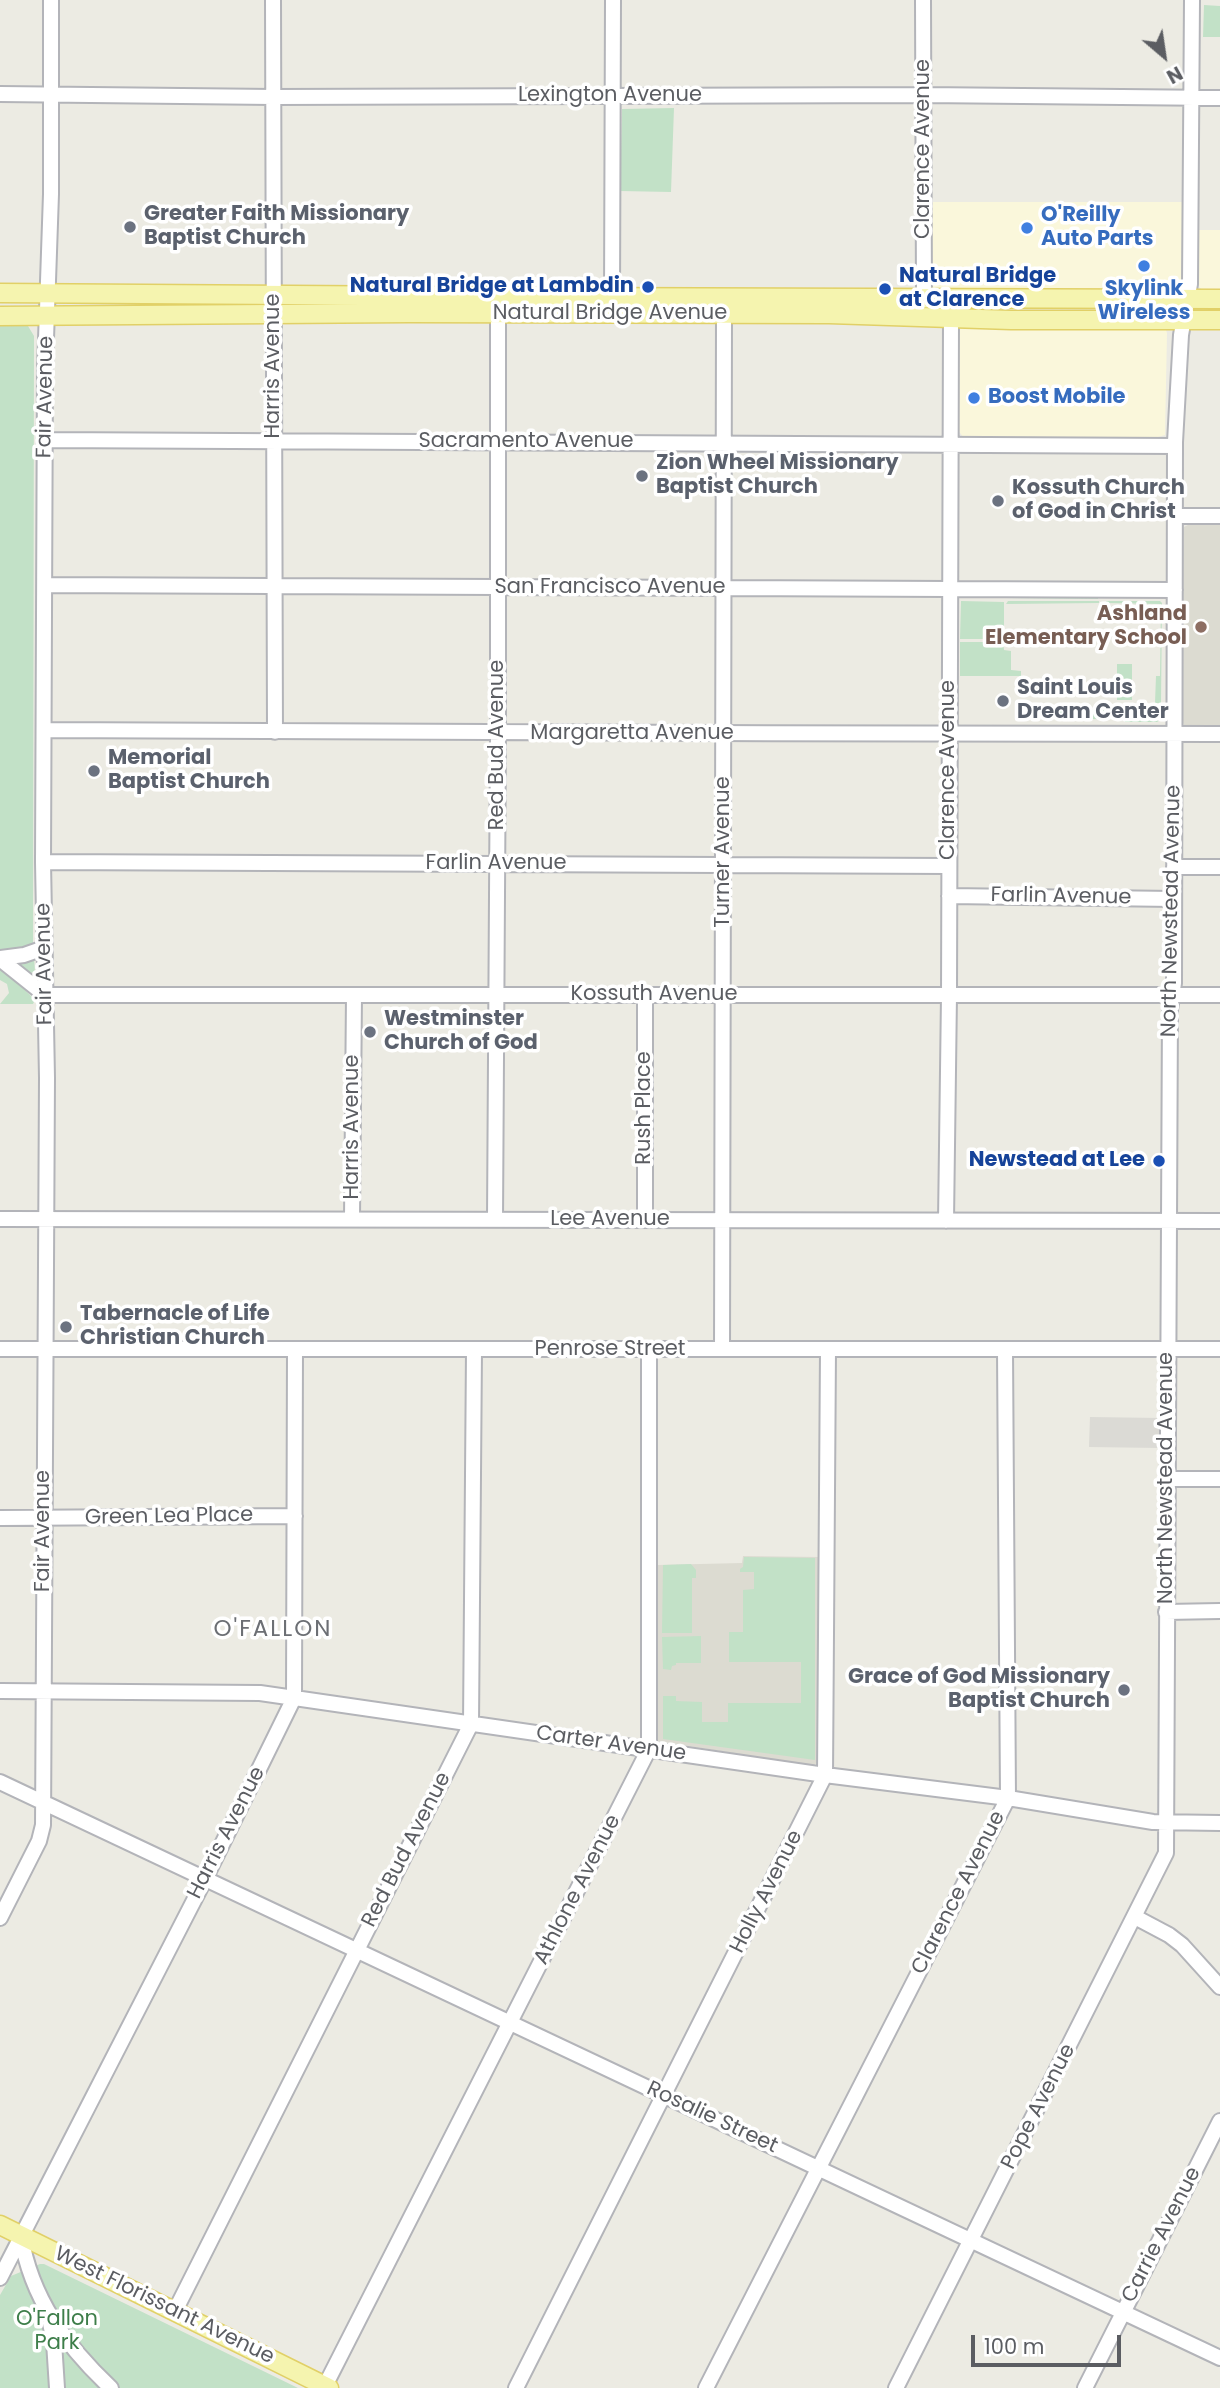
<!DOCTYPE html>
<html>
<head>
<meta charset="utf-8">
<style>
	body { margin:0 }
	#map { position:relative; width:1220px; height:2388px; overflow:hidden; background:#ecebe3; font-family:Poppins,sans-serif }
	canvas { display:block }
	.north { position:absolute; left:1129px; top:21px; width:70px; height:70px; -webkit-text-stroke:5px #fff; paint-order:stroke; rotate:151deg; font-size:19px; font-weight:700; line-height:28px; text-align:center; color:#5b5d62 }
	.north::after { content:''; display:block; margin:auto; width:24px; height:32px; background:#5b5d62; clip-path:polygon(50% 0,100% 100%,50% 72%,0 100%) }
	.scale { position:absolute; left:971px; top:2335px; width:150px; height:32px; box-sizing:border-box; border:4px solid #5b5d62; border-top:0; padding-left:9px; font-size:21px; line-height:24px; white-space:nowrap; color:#5b5d62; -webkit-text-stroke:5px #fff; paint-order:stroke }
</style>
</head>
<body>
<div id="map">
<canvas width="1220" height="2388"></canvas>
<div class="north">N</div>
<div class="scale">100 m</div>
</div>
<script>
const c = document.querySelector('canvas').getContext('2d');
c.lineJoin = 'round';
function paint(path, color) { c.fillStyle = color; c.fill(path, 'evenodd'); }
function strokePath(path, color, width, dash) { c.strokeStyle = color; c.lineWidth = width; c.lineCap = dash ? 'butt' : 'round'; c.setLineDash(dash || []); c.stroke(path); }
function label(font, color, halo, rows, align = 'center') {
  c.font = font + ' Poppins,sans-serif'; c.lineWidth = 7; c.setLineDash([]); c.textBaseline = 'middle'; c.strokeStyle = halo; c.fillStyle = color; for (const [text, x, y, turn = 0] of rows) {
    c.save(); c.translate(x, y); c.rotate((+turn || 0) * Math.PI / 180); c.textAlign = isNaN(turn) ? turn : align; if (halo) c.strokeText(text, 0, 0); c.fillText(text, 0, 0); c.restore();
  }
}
const commercial = new Path2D(`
	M930,202H1183L1182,285L1177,291L1065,292L931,289Z
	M1199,230H1220V291H1204L1199,287Z
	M959,326L1165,327L1167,333L1165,435L1158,437H963L958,430L956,331Z`);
const industrial = new Path2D(`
	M1090,1417L1160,1418L1159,1448L1089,1447Z`);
const education = new Path2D(`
	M1190,524H1220V727H1192L1185,726L1182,722V532L1184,527Z
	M743,1556L819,1557V1761L813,1766L658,1741V1565L742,1563Z`);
const green = new Path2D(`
	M1204,5L1220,6V37H1203Z
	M674,108L671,192L620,191L622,109Z
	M0,325L28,326L34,336L33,943L35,972L12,977L35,1000L33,1004H0L9,993L7,984L0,980Z
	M1006,596L1098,597V599L1006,598Z
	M961,601L1004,602V639H960Z
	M1008,601H1099V603L1006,604Z
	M1106,601H1160L1162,603L1161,703H1155L1156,676H1160L1161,604L1106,603Z
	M960,642H1003L1004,650L1011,651V670L1021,671V676H960Z
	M1117,664H1132V700H1117Z
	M1049,706H1052V709H1070V719H1050Z
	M1155,707H1161V719L1157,722H1125V714L1155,716Z
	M1075,709H1110L1111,719H1075Z
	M744,1557L815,1558V1760L663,1739V1696H676V1701L702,1702V1722H728V1703H801V1662H729V1632H743V1590L754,1589V1572H740V1569L743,1567Z
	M691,1564L696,1570V1578H692V1633H662L663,1565Z
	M701,1636V1663H676V1665L672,1666L671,1670L663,1669L662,1637Z
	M40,2264H44L298,2388H0V2295L11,2276Z`);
const minor = new Path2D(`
	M273,0L275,732
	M923,0L924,298
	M0,94L273,97L924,95L1220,98
	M612,299L613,0
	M45,440L1175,446
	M1175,516H1220
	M46,585L1175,590
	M44,730C436,735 828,732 1220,734
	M43,862L949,866
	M1174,867H1220
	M949,896L1174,899
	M0,958L24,955L44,948
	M0,959L45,995H1220
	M645,995V1220
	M352,1218L354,995
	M0,1219L1220,1221
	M495,1219L498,733V313
	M946,1221L949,995L951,319
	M0,1349H1220
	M722,1349L724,315
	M1167,1479H1220
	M0,1518L295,1516
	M1166,1612L1220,1611
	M0,1691L260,1693L825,1775L1008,1798L1153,1822L1220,1823
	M0,1782L1220,2358
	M1135,1917L1169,1935L1182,1945L1220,1987
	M0,1918L39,1841L43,1825L47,1078L43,862L45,368L51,194V0
	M21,2236C31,2298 66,2346 111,2388
	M0,2278L205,1879L294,1698L295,1349
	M175,2311L471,1724L474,1350
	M50,2323L54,2342L57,2388
	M325,2386L649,1749V1349
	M516,2388L825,1775L828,1350
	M706,2388L1008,1798L1005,1350
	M896,2388L1166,1853L1170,1010L1174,983L1175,442L1181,335L1190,284L1192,0
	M1085,2388L1220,2121`);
const major = new Path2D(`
	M0,293C407,296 813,299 1220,299
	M0,316L409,313L829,314L1011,320H1220
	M0,2225L329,2388`);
const markers = [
	[130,227,7,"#6b7280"],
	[1027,228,7,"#3f7fe0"],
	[1144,266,7,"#3f7fe0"],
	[648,287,7,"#1a4fb4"],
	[885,289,7,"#1a4fb4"],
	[974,398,7,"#3f7fe0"],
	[642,476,7,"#6b7280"],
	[998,501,7,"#6b7280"],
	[1201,627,7,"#8d6e63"],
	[1003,701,7,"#6b7280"],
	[94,771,7,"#6b7280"],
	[370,1032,7,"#6b7280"],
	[1159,1161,7,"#1a4fb4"],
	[66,1327,7,"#6b7280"],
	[1124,1690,7,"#6b7280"]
];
const streetNames = [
	["Lexington Avenue",610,96],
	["Clarence Avenue",924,149,-90],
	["Natural Bridge Avenue",610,314],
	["Harris Avenue",274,366,-90],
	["Fair Avenue",46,397,-89],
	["Sacramento Avenue",526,442],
	["San Francisco Avenue",610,588],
	["Margaretta Avenue",632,734],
	["Red Bud Avenue",498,745,-90],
	["Clarence Avenue",949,770,-90],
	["Turner Avenue",724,852,-90],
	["Farlin Avenue",496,864],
	["Farlin Avenue",1061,897,1],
	["North Newstead Avenue",1172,911,-89],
	["Fair Avenue",45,964,-91],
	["Kossuth Avenue",654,995],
	["Rush Place",645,1108,-90],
	["Harris Avenue",353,1127,-90],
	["Lee Avenue",610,1220],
	["Penrose Street",610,1350],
	["North Newstead Avenue",1167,1478,-90],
	["Green Lea Place",169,1517,-1],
	["Fair Avenue",44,1531,-90],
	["Carter Avenue",611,1744,8],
	["Harris Avenue",227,1833,-63],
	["Red Bud Avenue",407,1850,-63],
	["Athlone Avenue",578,1890,-63],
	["Holly Avenue",767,1892,-63],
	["Clarence Avenue",959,1893,-63],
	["Pope Avenue",1039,2107,-63],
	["Rosalie Street",712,2118,25],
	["Carrie Avenue",1162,2235,-63],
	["West Florissant Avenue",164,2306,26]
];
const worshipNames = [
	["Greater Faith Missionary",144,215],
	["Baptist Church",144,239],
	["Zion Wheel Missionary",656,464],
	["Baptist Church",656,488],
	["Kossuth Church",1012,489],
	["of God in Christ",1012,513],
	["Saint Louis",1017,689],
	["Dream Center",1017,713],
	["Memorial",108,759],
	["Baptist Church",108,783],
	["Westminster",384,1020],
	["Church of God",384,1044],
	["Tabernacle of Life",80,1315],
	["Christian Church",80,1339],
	["Grace of God Missionary",1110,1678,"right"],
	["Baptist Church",1110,1702,"right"]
];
const shopNames = [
	["O'Reilly",1041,216],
	["Auto Parts",1041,240],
	["Skylink",1144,290,"center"],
	["Wireless",1144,314,"center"],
	["Boost Mobile",988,398]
];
const transitNames = [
	["Natural Bridge",899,277,"left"],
	["at Clarence",899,301,"left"],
	["Natural Bridge at Lambdin",634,287],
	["Newstead at Lee",1145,1161]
];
const educationNames = [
	["Ashland",1187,615],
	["Elementary School",1187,639]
];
const parkNames = [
	["O'Fallon",57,2320],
	["Park",57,2344]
];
const neighbourhoodNames = [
	["O'FALLON",273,1630]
];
paint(commercial, '#faf7db');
paint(industrial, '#dbdad5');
paint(education, '#dcdbd1');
paint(green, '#c2e1c7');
strokePath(minor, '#b3b4b9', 18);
strokePath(major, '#e1d067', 21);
strokePath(minor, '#fff', 14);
strokePath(major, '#f5f4af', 18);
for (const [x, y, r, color] of markers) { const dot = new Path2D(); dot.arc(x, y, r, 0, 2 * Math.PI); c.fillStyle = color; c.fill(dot); strokePath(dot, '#fff', 2.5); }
label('21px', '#5b5d62', '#fff', streetNames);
label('bold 21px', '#5b616d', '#fff', worshipNames, 'left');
label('bold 21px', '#366cbe', '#fff', shopNames, 'left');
label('bold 21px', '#164399', '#fff', transitNames, 'right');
label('bold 21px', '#785e54', '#fff', educationNames, 'right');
label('21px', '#3e7e4a', '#fff', parkNames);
c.letterSpacing = '2px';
label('23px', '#6c6f74', '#fff', neighbourhoodNames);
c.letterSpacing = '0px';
</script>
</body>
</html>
